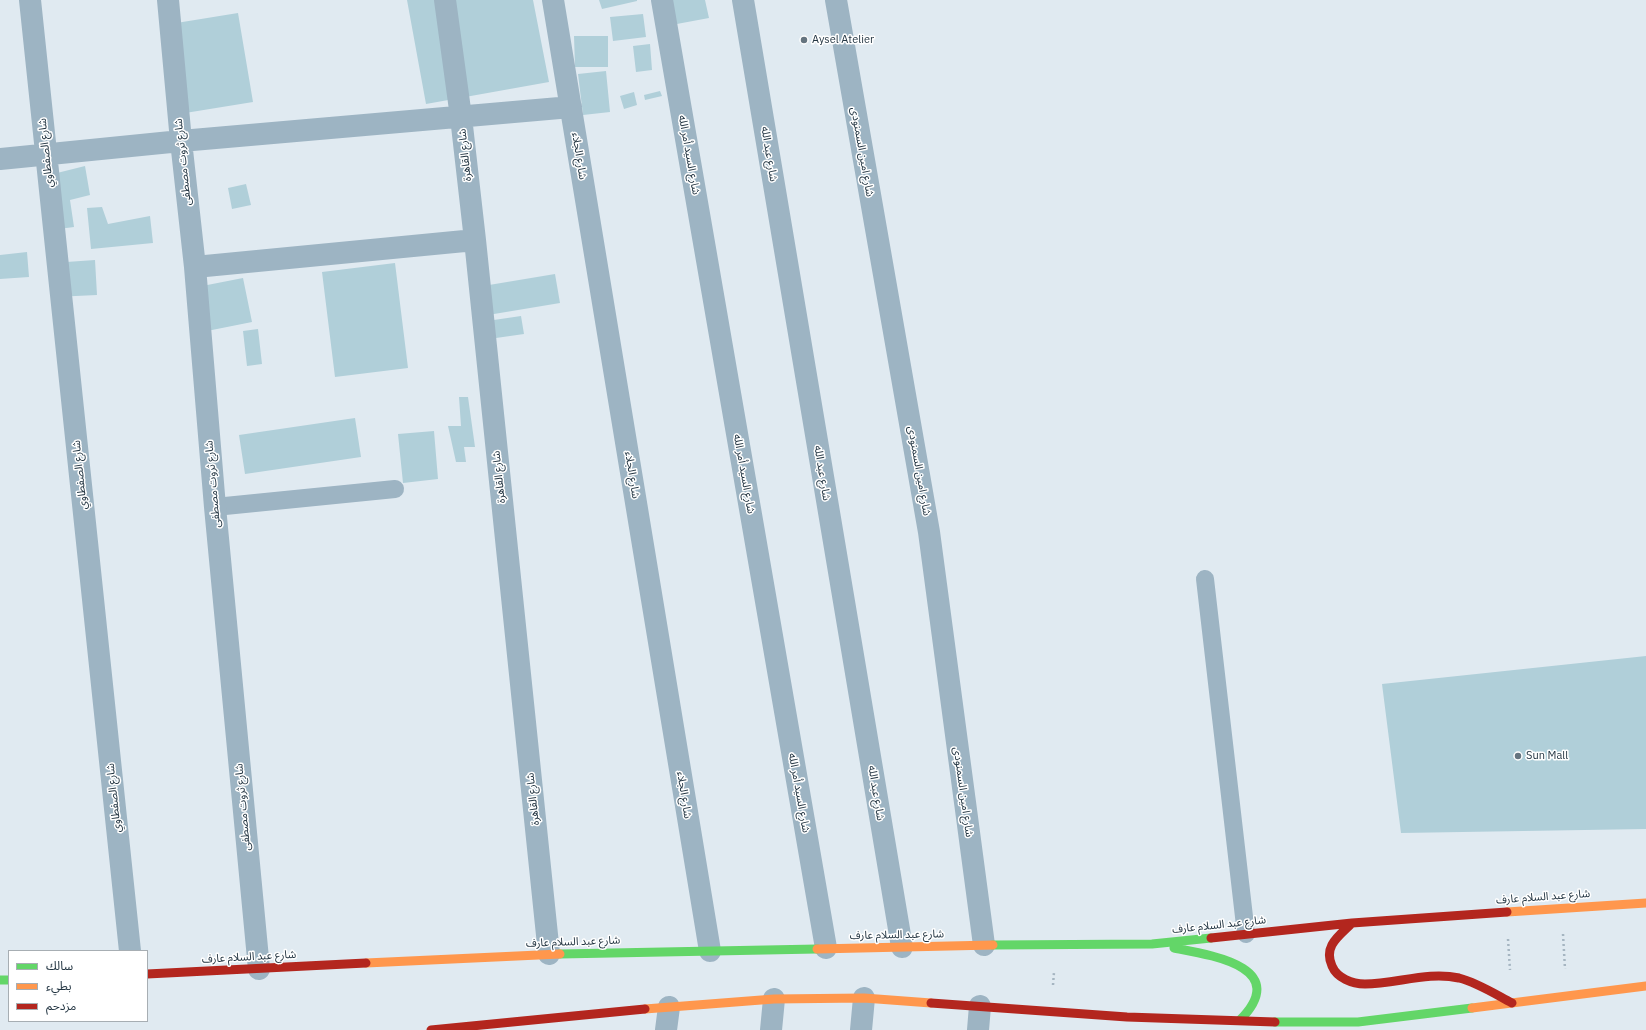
<!DOCTYPE html>
<html>
<head>
<meta charset="utf-8">
<style>
	body { margin:0 }
	#map { position:relative; width:1646px; height:1030px; overflow:hidden; background:#e0eaf1; font-family:"IBM Plex Sans","Noto Sans Arabic",sans-serif }
	canvas { display:block }
	.legend { position:absolute; left:8px; top:950px; width:140px; height:72px; box-sizing:border-box; background:#fff; border:1px solid #a7aeb3; margin:0; padding:5px 7px; list-style:none; font-size:12px; color:#233542 }
	.legend li { display:flex; align-items:center; gap:8px; height:20px }
	.legend b { width:20px; border:1px solid #a7aeb3 }
</style>
</head>
<body>
<div id="map">
<canvas width="1646" height="1030"></canvas>
<ul class="legend">
<li><b style="height:5px;background:#63d668"></b>سالك</li>
<li><b style="height:5px;background:#ff974d"></b>بطيء</li>
<li><b style="height:5px;background:#b3261e"></b>مزدحم</li>
</ul>
</div>
<script>
const c = document.querySelector('canvas').getContext('2d');
c.lineJoin = 'round';
function paint(path, color) { c.fillStyle = color; c.fill(path, 'evenodd'); }
function strokePath(path, color, width, dash) { c.strokeStyle = color; c.lineWidth = width; c.lineCap = dash ? 'butt' : 'round'; c.setLineDash(dash || []); c.stroke(path); }
function label(font, color, halo, rows, align = 'center') {
  c.font = font + ' "IBM Plex Sans","Noto Sans Arabic",sans-serif'; c.lineWidth = 3; c.setLineDash([]); c.textBaseline = 'middle'; c.strokeStyle = halo; c.fillStyle = color; for (const [text, x, y, turn = 0] of rows) {
    c.save(); c.translate(x, y); c.rotate((+turn || 0) * Math.PI / 180); c.textAlign = isNaN(turn) ? turn : align; if (halo) c.strokeText(text, 0, 0); c.fillText(text, 0, 0); c.restore();
  }
}
const building = new Path2D(`
	M407,0H533L549,82L426,104Z
	M599,0H637V1L602,9Z
	M661,0H705L709,18L666,26Z
	M238,13L253,102L179,114L164,25Z
	M643,14L646,37L613,41L610,17Z
	M574,36H608V67H575Z
	M650,44L652,70L636,72L633,46Z
	M606,71L610,112L583,115L578,74Z
	M660,91L662,96L645,100L644,95Z
	M634,92L637,105L624,109L620,96Z
	M85,166L90,195L70,200L74,227L51,230L45,176Z
	M246,184L251,205L232,209L228,188Z
	M102,207L108,224L150,216L153,243L91,249L87,208Z
	M27,252L29,277L0,279V255Z
	M95,260L97,295L54,297L52,263Z
	M395,263L408,368L335,377L322,272Z
	M555,274L560,303L488,315L483,286Z
	M243,278L252,322L202,332L192,288Z
	M521,316L524,334L489,339L487,321Z
	M258,329L262,364L247,366L243,331Z
	M459,397H468L475,447H464L466,462H456L448,426H461Z
	M355,418L361,457L245,474L239,435Z
	M434,431L438,479L403,483L398,434Z
	M1646,656V829L1401,833L1382,684Z`);
const path = new Path2D(`
	M1563,934L1565,969
	M1508,939L1510,970
	M1053,985L1054,972`);
const lane = new Path2D(`
	M215,507L395,489
	M1205,579L1246,934`);
const street = new Path2D(`
	M30,0L130,951
	M168,0L181,141L195,267L215,507L259,969
	M445,0L461,117L475,240L549,954
	M553,0L710,951
	M662,0L826,948
	M743,0L902,947
	M836,0L929,532L984,945
	M0,159L181,141L571,107
	M195,267L475,240
	M666,1030L669,1007
	M771,1030L774,999
	M861,1030L864,998
	M978,1030L980,1006`);
const fast = new Path2D(`
	M993,945L1152,944L1211,938
	M1174,948C1211,955 1292,967 1240,1020
	M560,954L817,949
	M0,980H9
	M1275,1022H1358L1472,1008`);
const slow = new Path2D(`
	M1507,912L1646,903
	M817,949L993,945
	M366,963L560,954
	M1472,1008L1646,986
	M645,1009L774,999L864,998L931,1003`);
const jam = new Path2D(`
	M1352,923C1339,936 1323,946 1332,966C1337,978 1352,984 1365,984C1396,984 1428,971 1459,978C1478,983 1495,994 1512,1003
	M1211,938L1352,923L1507,912
	M147,974L366,963
	M931,1003L1127,1017L1275,1022
	M431,1030L645,1009`);
const markers = [
	[804,40,4,"#65747f"],
	[1518,756,4,"#65747f"]
];
const poiNames = [
	["Aysel Atelier",812,40],
	["Sun Mall",1526,756]
];
const streetNames = [
	["شارع امين السمنودى",862,152,80],
	["شارع الصفطاوي",46,153,-96],
	["شارع عبد الله",769,154,81],
	["شارع القاهرة",465,155,-96],
	["شارع السيد أمر الله",689,155,80],
	["شارع الجلاء",579,156,81],
	["شارع ثروت مصطفى",183,162,-96],
	["شارع امين السمنودى",919,471,80],
	["شارع عبد الله",822,473,81],
	["شارع السيد أمر الله",744,474,80],
	["شارع الصفطاوي",80,475,-96],
	["شارع الجلاء",632,475,81],
	["شارع القاهرة",499,477,-96],
	["شارع ثروت مصطفى",213,484,-95],
	["شارع امين السمنودى",963,792,82],
	["شارع السيد أمر الله",799,793,80],
	["شارع عبد الله",876,793,81],
	["شارع الجلاء",684,795,81],
	["شارع الصفطاوي",114,798,-96],
	["شارع القاهرة",533,799,-96],
	["شارع ثروت مصطفى",243,807,-95],
	["شارع عبد السلام عارف",1543,897,-4],
	["شارع عبد السلام عارف",1219,925,-6],
	["شارع عبد السلام عارف",897,935,-1],
	["شارع عبد السلام عارف",573,942,-2],
	["شارع عبد السلام عارف",249,957,-3]
];
paint(building, '#b0cfd9');
strokePath(path, '#a5b5c1', 2.5, [2, 3]);
strokePath(lane, '#9db4c3', 18);
strokePath(street, '#9db4c3', 22);
strokePath(fast, '#63d668', 9);
strokePath(slow, '#ff974d', 9);
strokePath(jam, '#b3261e', 9);
for (const [x, y, r, color] of markers) { const dot = new Path2D(); dot.arc(x, y, r, 0, 2 * Math.PI); c.fillStyle = color; c.fill(dot); strokePath(dot, '#fff', 1.5); }
label('11px', '#233542', '#fff', poiNames, 'left');
label('11px', '#233542', '#fff', streetNames);
</script>
</body>
</html>
